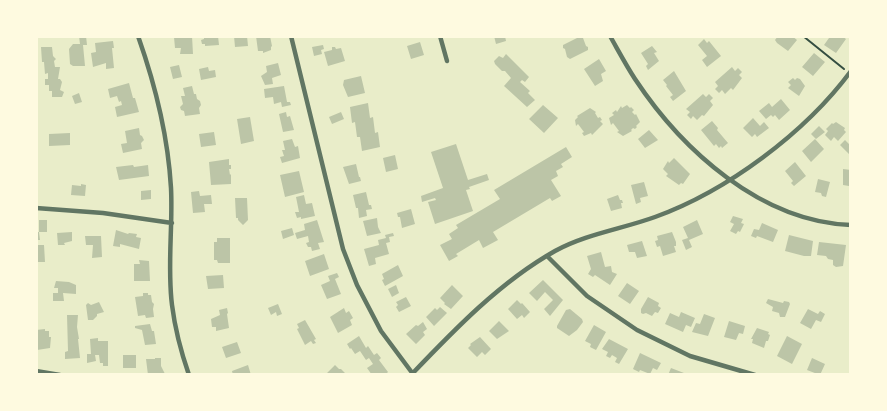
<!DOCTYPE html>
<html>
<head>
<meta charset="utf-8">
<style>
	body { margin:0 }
	#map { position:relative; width:887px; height:411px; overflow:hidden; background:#e9edc9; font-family:Poppins,sans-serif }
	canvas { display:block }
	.frame { position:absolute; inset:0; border:38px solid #fefae0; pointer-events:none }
</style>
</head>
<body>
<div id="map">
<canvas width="887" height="411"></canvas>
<div class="frame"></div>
</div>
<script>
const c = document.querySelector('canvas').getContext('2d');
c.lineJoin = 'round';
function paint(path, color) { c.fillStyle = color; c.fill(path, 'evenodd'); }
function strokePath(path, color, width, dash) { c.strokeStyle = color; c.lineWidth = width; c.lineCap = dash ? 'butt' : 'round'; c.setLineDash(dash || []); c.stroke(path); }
const building = new Path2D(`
	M79,36H86L87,45H83L85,66H73L70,64L69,49L73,44H80Z
	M179,36H192L193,54H180L181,48H175L174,37Z
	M204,36H218L219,45L205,46V44H202L201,40L204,39Z
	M234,36H247L248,46L235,47Z
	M256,36H270L272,46L271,47V50L263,53V51H258Z
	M494,36H505L506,41L496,44Z
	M581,36L583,38L586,46L588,47V50L570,59L567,57L565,49L563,48V45Z
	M778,36H792L797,40L788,51L777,43L775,40Z
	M827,36H842L846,39L836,53L824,45L829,38Z
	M704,39L707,43L709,41L721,56L707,67L702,60L707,56L698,45Z
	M113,41L114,48H112L114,68L106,69V63L93,67L91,53L96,52L95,43Z
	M420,42L424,55L411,59L407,46Z
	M323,45L324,49L321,50L322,54L314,56L312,47Z
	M652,46L657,52L654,53L659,61L648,70L646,66L648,64L641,53Z
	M41,47H52L53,56L56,59L54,61L55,67H60L58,79H60L62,82L60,90L64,92L62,97H52V91H49V85H45V79H48V73L45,74L44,62H42Z
	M332,47H335L336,49L341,48L345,61L328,66L324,52L332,50Z
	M814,53L825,62L813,76L802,67Z
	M506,54L529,77L525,82L522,80L520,82L530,91L528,93L535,100L527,107L504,86L511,78L505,71H502L495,64L494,61L499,56L503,58Z
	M599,59L606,71L601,74L603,81L595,86L584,69Z
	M278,63L281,75L272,78L273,84L265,85L261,76L267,72L266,66Z
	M179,65L182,77L173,79L170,67Z
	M208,67L209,71L215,70L216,77L201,80L199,69Z
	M732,67L735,71L738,68L742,72L739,75L742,78L733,90L731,88L725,94L722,90L719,93L715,89L718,86L715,82Z
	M674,71L686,91L673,101L670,97L673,95L666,86L667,85L663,80Z
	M361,76L365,93L348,97L343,85L344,80Z
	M793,78L795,80L797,78L800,79L805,86L799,96L788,88L791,85L788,82Z
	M129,83L133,98H135L139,112L117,117L115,107L122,105L121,101L119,102L117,96L110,98L108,89Z
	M192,86L194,94H196L197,99L200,101L201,105L199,108L200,114L185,116L184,111L181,110L180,107L183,104L181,96H185L183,88Z
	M284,86L287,102H290L291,105L282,107L281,102L274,104L273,97L265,98L264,89Z
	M79,93L82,102L75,104L72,96Z
	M703,94L706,97L709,94L713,98L710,101L713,105L704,116L702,115L697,120L693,116L691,119L687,115L690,112L686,109Z
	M781,99L790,110L779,120L775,115L773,117L771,115L766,119L759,111L769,103L772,107Z
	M368,103L370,118L373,117L375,133L378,132L380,147L362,151L360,137H357L355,122L352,123L350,107Z
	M543,105L558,118L544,133L529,119Z
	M627,105L630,108L631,107L634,110L632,112L635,115L636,114L640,122L636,126L637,127L635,129L633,128L631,130L632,131L623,136L617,132L619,131L613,123L611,125L609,118L614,115L612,113L616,110L617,112L621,106L622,108Z
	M590,108L596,112L595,113L598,118L600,117L602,120L600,121L603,124L592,135L591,133L584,136L582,133L584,132L578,124L576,126L575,120L578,117L577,116Z
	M286,112L287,117L290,116L294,130L283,132L279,114Z
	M341,112L344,119L332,124L329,117Z
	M250,117L254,141L241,144L237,119Z
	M753,118L760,126L764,122L769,128L757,137L755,134L752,137L743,128Z
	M712,121L718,128L717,130L728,143L722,148L721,146L719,148L716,144L714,146L701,130Z
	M836,122L845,128L844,130L846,132L838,141L834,137L831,141L825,135L828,131L826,129L832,123L833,124Z
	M819,126L825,132L816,139L811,134Z
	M139,128L140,135L142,136L144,140L141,143L142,149L123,153L121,144L127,143L125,131Z
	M649,130L658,140L645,148L638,139Z
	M214,132L216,145L201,147L199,134Z
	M70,133V145L49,146V134Z
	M292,139L295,147L298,146L300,158L282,163L280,157L284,156L282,150H285L283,141Z
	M815,139L824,149L811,162L802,151Z
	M845,140L851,146V152L849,154L840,145Z
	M456,144L468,180L487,174L489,180L469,187L470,189L466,190L473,211L435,224L428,202L436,200L435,198L422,202L421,196L443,188L431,152Z
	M566,147L572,157L561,164L563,167L556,171L558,176L551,180L561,196L552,201L550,198L493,232L498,240L483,248L479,240L456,254L458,256L449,261L440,245L452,239L449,234L458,228L456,225L500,199L494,190Z
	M395,155L398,169L386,172L383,158Z
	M674,158L690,174L683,184L681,183L679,185L666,176L668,174L663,169L668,161L669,163Z
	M229,159V165H231V169H229L230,175L231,174V184L211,185L209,162Z
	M795,162L806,176L794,186L791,183L793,181L785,171Z
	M356,164L359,177H360L361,181L349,184L343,167Z
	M133,165L134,167L148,165L149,176L119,180L116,167Z
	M843,169L851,170V191H849V186L843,185Z
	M299,171L304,192L285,197L280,175Z
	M818,179L830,182L826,197L822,196L821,193L815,192Z
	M644,182L648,196L640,198L641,202L636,204L631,185Z
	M81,184L86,185L85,196L71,195L72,185L81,186Z
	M151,190V199L141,200V191Z
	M199,191L200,196L211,195L212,204H204L205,212L193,213L191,192Z
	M366,192L369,205H371L372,209L366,210L367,216L359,218L358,208H356L353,195Z
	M304,195L306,204L312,203L315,216L301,219V217L297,218L295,212H299L296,197Z
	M618,195L620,200H622L623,203H621L622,208L611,211L607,199Z
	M235,198H247L248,220L243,225L238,220V218H236Z
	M411,209L415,224L402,228L400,217H398L397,213Z
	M733,216L743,219L741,223L744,224L740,232L738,231L736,234L730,231L734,224L730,222Z
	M377,218L378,227L381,233L367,236L363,221Z
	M39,220H47V232H39L40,240H36V232H39Z
	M317,220L324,242L318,243L320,249L312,251L311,247H308L306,243L309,242L308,236L297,239L295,233L305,230L304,224Z
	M697,220L703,234L689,240L692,247L686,250L682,240L688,238L683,227Z
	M762,223L778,230L773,242L757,236L756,238L751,236L754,229L759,230Z
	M292,228L294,235L283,239L281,231Z
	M116,230L128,234L129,233L137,234L136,237L141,238L139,249L120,244V247L113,246Z
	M72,232V241L64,243L65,245H58L57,233Z
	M672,232L676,242V246H674L676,252L663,256L660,246L657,247L655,241L658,240L657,236Z
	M393,233L394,236L389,237L390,242L386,243L389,254L375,258L376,264L369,266L364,249L379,245L378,240L386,238L385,235Z
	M789,235L813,241L811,256H804L785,251Z
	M85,236H101L102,257L92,258L93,245H86Z
	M217,238H230V263H218L217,260H214V242H217Z
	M642,241L647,256L637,258L635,252H629L627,245Z
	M819,242L846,245L843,266L836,267L833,265V260L828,259L826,256L817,255Z
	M36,245H44L45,262H36Z
	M601,252L605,267L611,266L612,272L617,274L610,285L595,275L593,277L588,274L591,269L587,256Z
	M324,254L329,269L310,276L305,261Z
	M139,260L149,261L150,281H134V264H140Z
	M398,265L403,276L385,286L382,280L384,279L382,274Z
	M337,273L339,277L335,279L341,294L327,299L321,285L330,281L328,276Z
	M223,275L224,288L208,289L206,276Z
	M543,280L563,300L550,316L544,309L553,300L545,292L537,301L529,293Z
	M56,281L69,282L76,285V294L63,293L64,301H53V293H58V288H54Z
	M627,283L639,291L630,304L618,296Z
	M396,285L399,293L392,297L388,289Z
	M452,285L463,296L451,309L444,304L445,303L440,298Z
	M143,293H148V295H151L152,302L154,304L153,309L154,317L146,318L145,315L138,316L135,297L143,296Z
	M406,297L411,306L399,312L396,307L398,305L396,302Z
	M648,297L659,303L658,306L661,308L658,313L655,312L652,316L646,313L643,314L641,313V309Z
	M768,299L783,303L784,301L789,302L790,304L785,317H780L779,313L772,311L773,307L766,303Z
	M517,300L521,304L522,303L530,312L524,318L522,315L517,319L508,309Z
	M99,302L104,312L97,314V316L93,320H88L86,305L88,303L91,305Z
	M278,304L282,314L277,316L276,312L271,315L268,308Z
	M440,307L447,313L434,326L426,317L435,308L437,310Z
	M227,308L228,313L227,314L229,328L216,331V327H212L211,319L220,315L219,310Z
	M344,308L346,313L349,311L353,318L350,320L352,325L338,333L330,317Z
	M570,309L582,319L583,322L577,330L569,336L557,328V326L566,310Z
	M808,309L818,314L820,311L825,314L821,322L816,320L811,329L800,323Z
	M681,312L695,318L691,327L686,325L683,332L665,324L670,313L679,317Z
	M704,314L715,318L708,336L692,332L696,323L700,324Z
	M67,315H78L77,327L79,339H78L80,358L65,359V352L68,351Z
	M305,320L316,339L314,340L316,343L313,344L311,341L305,345L297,329L299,328L297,324Z
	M499,321L509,331L497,339L489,331Z
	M729,321L745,326L743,334L739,333L736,340L724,337Z
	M423,322L427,329L423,332L425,335L416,344L406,334L416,325L418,326Z
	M150,324L152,331H154L156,344L145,345L142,330L135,328V326Z
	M594,325L606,332L596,350L590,347L591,344L585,341Z
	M757,328L769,332L768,334L770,335L768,341H766L764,348L752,343L753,339H751Z
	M45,329V331H49V337H51L50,348L37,350L36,330Z
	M359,336L366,348L368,346L374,355L377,353L381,358L379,360L388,372L385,375H372L367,368L373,364L369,358L366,360L360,351L355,354L351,348L350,349L347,344Z
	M787,336L802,344L792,364L777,356Z
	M480,337L491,349L485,355L482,352L477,357L468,348L471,345L470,344Z
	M98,338V341H108V366H103V363H100L99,355H95L96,361L87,363V354H91L90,339Z
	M609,339L628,349L619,364L615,362L617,358L612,355L610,358L606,356L608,352L602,349Z
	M237,342L241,353L226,358L222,347Z
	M640,353L661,363L657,370L653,368L650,374L640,370L639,372L633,369Z
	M123,355H136V368H123Z
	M155,358H161V366L165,374L148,375L146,359H155Z
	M812,358L825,364L820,375L807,370Z
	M248,365L251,375H233L232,371Z
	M335,365L339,369H341L347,375H325Z
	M671,368L684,373L683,375H668Z`);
const path = new Path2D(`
	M803,36L844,69`);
const minor = new Path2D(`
	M138,36C155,84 168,136 171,188C173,227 167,266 172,305C175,329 181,352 189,375
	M291,36L343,249L357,285L381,331L413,374
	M440,36L447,61
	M610,36C618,50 626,65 635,79C682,150 761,222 851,225
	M36,208L103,213L172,223
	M547,256L587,296L637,330L690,356L755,375
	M36,371L60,375
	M411,375C454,330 500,282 555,251C586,234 622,229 655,217C727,191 805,133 851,71`);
paint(building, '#bcc5a7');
strokePath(path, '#344e41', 2);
strokePath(minor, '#617663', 4.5);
</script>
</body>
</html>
